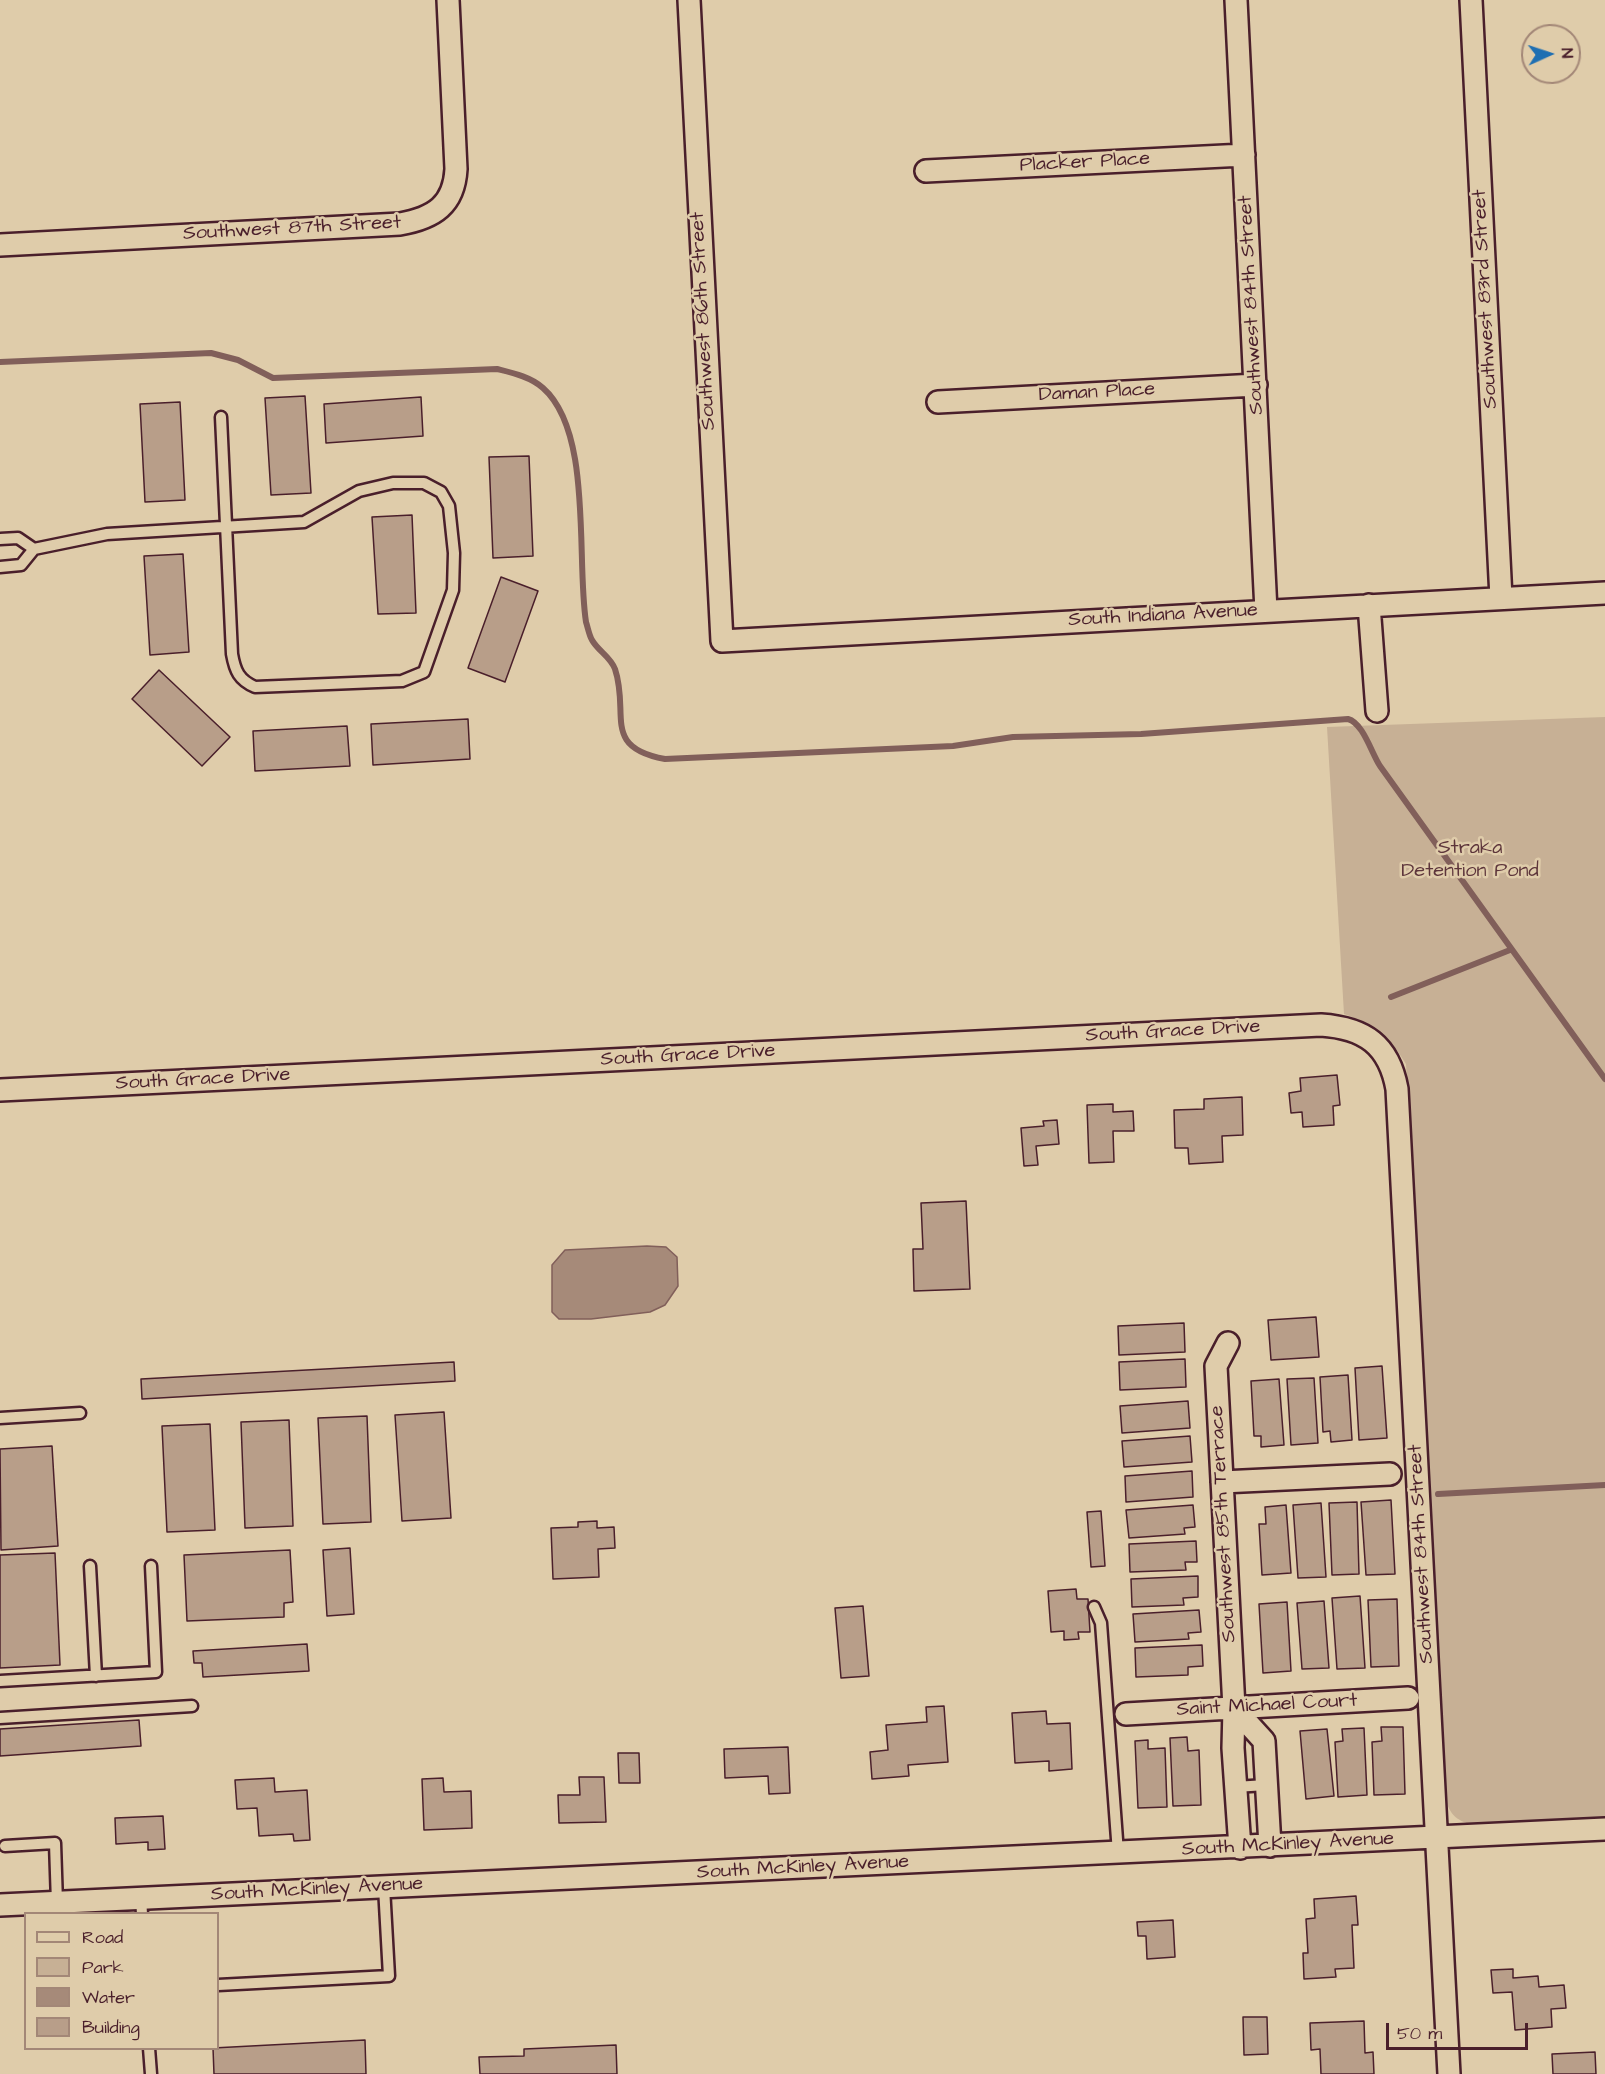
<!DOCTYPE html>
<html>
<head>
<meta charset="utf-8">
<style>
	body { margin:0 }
	#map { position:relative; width:1605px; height:2074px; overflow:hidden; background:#dfccaa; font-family:"Architects Daughter",sans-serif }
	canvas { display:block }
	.legend { position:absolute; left:24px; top:1912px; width:195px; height:138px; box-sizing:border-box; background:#dfccaa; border:2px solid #a38777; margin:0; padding:8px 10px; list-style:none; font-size:18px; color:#4a1f2b }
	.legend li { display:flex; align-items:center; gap:12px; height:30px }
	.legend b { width:30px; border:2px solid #a38777 }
	.north { position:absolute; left:1521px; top:24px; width:60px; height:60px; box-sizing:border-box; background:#dfccaa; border:2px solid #a38777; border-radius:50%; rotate:87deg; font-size:16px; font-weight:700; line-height:24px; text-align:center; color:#4a1f2b }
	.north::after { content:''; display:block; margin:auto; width:21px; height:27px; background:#1f6fb2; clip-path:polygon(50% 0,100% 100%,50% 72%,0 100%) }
	.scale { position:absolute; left:1386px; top:2023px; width:142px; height:27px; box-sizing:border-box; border:3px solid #4a1f2b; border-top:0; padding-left:8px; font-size:18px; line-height:21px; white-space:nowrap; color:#4a1f2b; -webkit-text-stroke:4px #dfccaa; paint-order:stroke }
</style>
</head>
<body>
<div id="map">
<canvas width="1605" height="2074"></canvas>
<ul class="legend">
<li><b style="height:8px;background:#dfccaa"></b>Road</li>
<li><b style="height:16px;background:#c7b095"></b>Park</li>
<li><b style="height:16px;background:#a68a79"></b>Water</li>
<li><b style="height:16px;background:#b89e89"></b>Building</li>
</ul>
<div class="north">N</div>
<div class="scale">50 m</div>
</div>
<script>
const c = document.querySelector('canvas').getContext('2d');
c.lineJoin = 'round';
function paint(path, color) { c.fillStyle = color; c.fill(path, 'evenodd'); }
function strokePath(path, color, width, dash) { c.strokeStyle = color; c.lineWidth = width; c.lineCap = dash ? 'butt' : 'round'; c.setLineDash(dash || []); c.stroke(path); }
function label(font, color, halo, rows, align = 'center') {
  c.font = font + ' "Architects Daughter",sans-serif'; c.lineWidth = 5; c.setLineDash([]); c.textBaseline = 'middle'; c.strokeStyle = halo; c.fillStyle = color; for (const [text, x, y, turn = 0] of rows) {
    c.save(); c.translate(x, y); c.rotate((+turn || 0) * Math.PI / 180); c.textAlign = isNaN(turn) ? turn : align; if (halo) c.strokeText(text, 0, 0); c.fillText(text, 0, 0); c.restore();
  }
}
const green = new Path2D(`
	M1605,717V1817L1473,1825C1458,1821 1451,1816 1446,1801L1406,1064C1389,1036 1375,1025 1344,1014L1327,727Z`);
const water = new Path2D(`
	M647,1246L666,1247L677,1257L678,1286L665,1305L650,1312L591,1319H559L552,1312V1265L565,1250Z`);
const stream = new Path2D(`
	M0,362L211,353L238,360L273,378L497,369C513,373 531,377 543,388C593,432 576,559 586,622C588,628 589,635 592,640C598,651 610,656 615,669C630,714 601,747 665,759L953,746L1013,737L1141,734L1348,719C1363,723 1371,752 1380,766L1605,1079
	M1391,997L1510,950
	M1438,1494L1605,1485`);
const building = new Path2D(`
	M305,396L311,493L271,495L265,398Z
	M421,397L423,436L326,443L324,404Z
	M180,402L185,500L145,502L140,404Z
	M529,456L533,556L493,558L489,457Z
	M412,515L416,613L378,614L372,517Z
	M183,554L189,652L150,655L144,556Z
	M501,577L538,591L505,682L468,668Z
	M159,670L230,737L202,766L132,699Z
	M468,719L470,759L373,765L371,724Z
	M347,726L350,766L255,771L253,731Z
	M1337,1075L1340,1105L1333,1106L1334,1125L1303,1127L1302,1112L1291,1113L1289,1093L1301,1091L1300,1078Z
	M1242,1097L1243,1135L1222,1136L1223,1162L1189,1164L1188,1148H1175L1174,1110L1204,1109V1099Z
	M1113,1104V1112L1133,1111L1134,1131H1113L1114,1162L1089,1163L1087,1105Z
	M1057,1120L1059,1144L1036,1146L1038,1165L1024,1166L1021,1128L1044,1126L1043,1121Z
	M966,1201L970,1289L914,1291L913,1249H923L921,1203Z
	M1316,1317L1319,1357L1271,1360L1268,1320Z
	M1184,1323L1185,1352L1119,1355L1118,1326Z
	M1185,1359L1186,1387L1120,1390L1119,1362Z
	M454,1362L455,1381L142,1399L141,1379Z
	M1382,1366L1387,1438L1359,1440L1355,1368Z
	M1348,1375L1352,1440L1331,1442L1330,1431L1323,1432L1320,1377Z
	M1314,1378L1318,1443L1291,1445L1287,1379Z
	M1279,1379L1284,1445L1261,1447V1436H1254L1251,1381Z
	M1188,1401L1190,1428L1122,1433L1120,1406Z
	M444,1412L451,1518L402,1521L395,1415Z
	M367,1416L371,1522L323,1524L318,1418Z
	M289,1420L293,1526L245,1528L241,1422Z
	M210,1424L215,1530L167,1532L162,1426Z
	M1190,1436L1192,1462L1124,1467L1122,1441Z
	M52,1446L58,1546L1,1550L0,1449Z
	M1192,1471L1193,1497L1126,1502L1125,1476Z
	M1391,1500L1395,1574L1366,1575L1361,1502Z
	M1357,1502L1359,1574L1332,1575L1329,1503Z
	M1321,1503L1326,1577L1298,1578L1293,1505Z
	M1193,1505L1195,1527L1184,1528L1185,1534L1129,1538L1126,1510Z
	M1286,1505L1291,1573L1262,1575L1259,1524H1266L1265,1507Z
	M1101,1511L1105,1566L1091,1567L1087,1512Z
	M597,1521V1528L614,1527L615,1548L598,1549L599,1577L553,1579L551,1528L578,1527V1522Z
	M1196,1541L1197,1562H1185L1186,1570L1130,1572L1129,1544Z
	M350,1548L354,1614L327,1616L323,1550Z
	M290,1550L293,1602L284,1603V1617L187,1621L184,1555Z
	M55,1553L60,1665L0,1668V1555Z
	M1198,1576V1597L1183,1598L1184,1605L1132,1607L1131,1579Z
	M1076,1589L1077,1599H1088L1090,1632H1078L1079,1639L1064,1640V1631L1051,1632L1048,1591Z
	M1360,1596L1365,1668L1337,1669L1332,1598Z
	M1397,1599L1399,1666L1371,1667L1368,1600Z
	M1324,1601L1329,1668L1302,1669L1297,1603Z
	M1287,1602L1291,1671L1263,1673L1259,1604Z
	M863,1606L869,1676L841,1678L835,1608Z
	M1199,1610L1201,1632L1188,1633L1189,1639L1135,1642L1133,1614Z
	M307,1644L309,1671L203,1677L202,1663H194L193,1651Z
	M1202,1645L1203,1666L1188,1667V1675L1136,1677L1135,1648Z
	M944,1706L948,1762L908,1765L909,1776L872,1779L870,1752L888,1750L886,1725L927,1722L926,1707Z
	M1046,1711L1047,1724L1070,1723L1072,1769L1049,1771V1761L1015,1763L1012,1713Z
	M139,1720L141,1746L0,1756V1729Z
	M1381,1727H1403L1405,1794L1374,1795L1372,1742L1382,1741Z
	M1364,1728L1367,1795L1338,1797L1335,1742L1343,1741L1342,1729Z
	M1327,1729L1334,1796L1306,1799L1300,1731Z
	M1187,1737L1188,1751L1199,1750L1201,1805L1173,1806L1170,1738Z
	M1148,1740V1749L1165,1748L1167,1807L1138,1808L1135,1741Z
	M788,1747L790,1793L769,1794L768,1776L725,1778L724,1749Z
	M618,1753H639L640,1783H619Z
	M579,1777H604L606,1822L559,1823L558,1795H580Z
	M274,1778L275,1792L307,1790L310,1840L294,1841L293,1834L259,1836L257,1808L237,1809L235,1780Z
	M443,1778L444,1792L471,1791L472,1828L424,1830L422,1779Z
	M163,1816L165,1849L148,1850V1842L116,1844L115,1818Z
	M1356,1896L1358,1925H1352L1354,1968L1335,1969L1336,1977L1304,1979L1303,1953H1308L1306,1919L1315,1918L1314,1899Z
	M1173,1920L1175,1957L1147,1959L1146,1936H1138L1137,1922Z
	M1513,1969V1978L1538,1976L1539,1987L1564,1985L1566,2008L1551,2009L1552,2027L1515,2030L1512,1992L1493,1993L1491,1970Z
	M1243,2017H1267L1268,2054L1244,2055Z
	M1364,2021L1365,2053L1373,2052L1374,2074H1321L1320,2049L1311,2050L1310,2023Z
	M365,2040L366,2074H214L213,2048Z
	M616,2045L617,2074H480L479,2057L524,2056V2049Z
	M1595,2052L1596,2074H1553L1552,2054Z`);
const service = new Path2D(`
	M0,539L18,538L34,549L21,565L0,567
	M34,549L107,534L304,522L359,491L393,483H424L441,492L449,506L454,553L453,590L424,672L402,681L255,687C239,680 235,671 232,654L221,417
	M0,1418L80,1413
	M90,1566L96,1676
	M1094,1607L1101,1623L1118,1853
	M0,1681L156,1672L151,1566
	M0,1718L192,1706
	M1235,1787L1266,1785
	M5,1846L55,1843L57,1903
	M141,1898L142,1914
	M218,1985L389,1976L384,1887
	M149,2048L151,2074`);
const minor = new Path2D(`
	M689,0L722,641L1605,593
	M1236,0L1266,611
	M1471,0L1501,598
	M926,171L1244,155
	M0,245L400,224C434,218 454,205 456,169L448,0
	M938,402L1256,385
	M1369,605L1377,711
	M0,1090L1321,1025C1365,1028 1389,1045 1397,1089L1449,2074
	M1228,1343L1216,1366L1234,1708L1233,1748L1240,1848
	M1222,1482L1390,1474
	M1234,1708L1264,1741L1270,1846
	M1126,1714L1408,1698
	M0,1905L1605,1829`);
const streetNames = [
	["Placker Place",1085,163,-3],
	["Southwest 87th Street",292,229,-3],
	["Southwest 83rd Street",1486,299,-93],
	["Southwest 84th Street",1252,305,-93],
	["Southwest 86th Street",704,321,-93],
	["Daman Place",1097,393,-3],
	["South Indiana Avenue",1163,616,-3],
	["South Grace Drive",1173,1032,-3],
	["South Grace Drive",688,1056,-3],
	["South Grace Drive",203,1080,-3],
	["Southwest 85th Terrace",1224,1524,-93],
	["Southwest 84th Street",1422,1554,-93],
	["Saint Michael Court",1267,1706,-3],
	["South McKinley Avenue",1288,1845,-3],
	["South McKinley Avenue",803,1868,-3],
	["South McKinley Avenue",317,1890,-3]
];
const parkNames = [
	["Straka",1470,849],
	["Detention Pond",1470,872]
];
paint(green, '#c7b095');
paint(water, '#a68a79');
strokePath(water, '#815f5a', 1.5);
strokePath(stream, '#815f5a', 6);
paint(building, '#b89e89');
strokePath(building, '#4a1f2b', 1.5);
strokePath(service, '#4a1f2b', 15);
strokePath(minor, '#4a1f2b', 26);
strokePath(service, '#dfccaa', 10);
strokePath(minor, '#dfccaa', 21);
label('20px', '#4a1f2b', '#dfccaa', streetNames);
label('20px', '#5d353b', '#dfccaa', parkNames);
</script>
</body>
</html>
